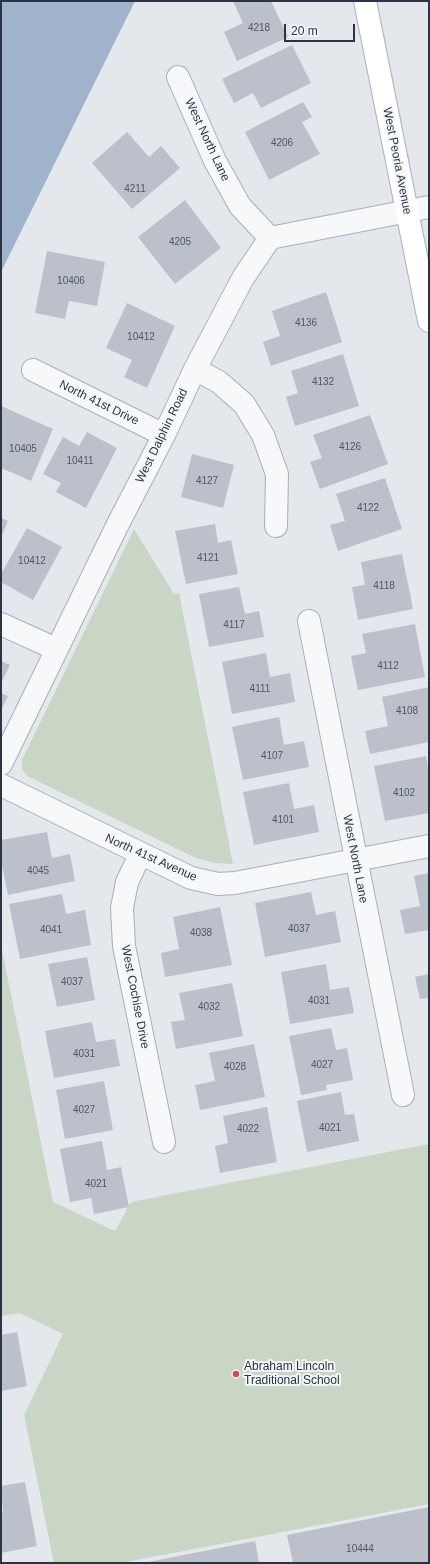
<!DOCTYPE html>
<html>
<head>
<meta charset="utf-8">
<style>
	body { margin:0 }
	#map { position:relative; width:430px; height:1564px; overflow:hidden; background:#e4e7ec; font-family:Helvetica,sans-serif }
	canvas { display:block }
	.frame { position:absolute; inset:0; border:2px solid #2b3445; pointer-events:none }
	.scale { position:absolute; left:284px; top:24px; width:71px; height:18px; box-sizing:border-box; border:2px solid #2b3445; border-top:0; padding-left:5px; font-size:12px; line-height:14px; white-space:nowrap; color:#2b3445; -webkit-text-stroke:3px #f4f6f9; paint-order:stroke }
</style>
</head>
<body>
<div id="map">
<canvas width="430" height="1564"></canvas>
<div class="frame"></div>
<div class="scale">20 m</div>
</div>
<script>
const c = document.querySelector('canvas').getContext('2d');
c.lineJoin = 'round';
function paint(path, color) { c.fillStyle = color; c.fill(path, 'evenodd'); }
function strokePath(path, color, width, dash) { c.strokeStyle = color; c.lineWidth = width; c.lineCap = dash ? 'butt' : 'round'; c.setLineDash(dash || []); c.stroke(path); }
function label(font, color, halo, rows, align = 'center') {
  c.font = font + ' Helvetica,sans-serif'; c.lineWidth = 4; c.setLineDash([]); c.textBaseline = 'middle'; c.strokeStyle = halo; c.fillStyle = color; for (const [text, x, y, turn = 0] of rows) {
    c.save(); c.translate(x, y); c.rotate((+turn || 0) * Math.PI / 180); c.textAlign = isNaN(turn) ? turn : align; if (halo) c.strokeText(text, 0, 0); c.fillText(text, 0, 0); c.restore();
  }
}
const green = new Path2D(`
	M134,529L174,594L179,593L233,864L215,863L196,858L27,776L22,769V760Z
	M1,945L53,1202L115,1231L131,1202L429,1144V1504L121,1563H54L24,1415L63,1334L20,1313L1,1316Z`);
const water = new Path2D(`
	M3,1H135L1,272V6Z`);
const building = new Path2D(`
	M233,1H271L288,37L237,61L224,32L243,23Z
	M292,45L311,83L261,108L253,93L234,103L222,79Z
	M303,102L312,117L302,122L320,154L269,180L245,132Z
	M127,132L149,157L161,146L180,168L132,209L92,163Z
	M185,200L221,248L175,284L138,237Z
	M47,251L105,262L97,306L69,301L65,319L35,313Z
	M326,292L342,342L271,366L263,342L280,336L272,311Z
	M127,303L175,326L147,388L124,377L132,360L106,348Z
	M343,354L359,406L295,426L286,397L298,393L291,371Z
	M1,406L53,429L31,481L1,468Z
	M370,415L388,464L320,489L310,462L322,458L313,435Z
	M87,432L117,448L86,508L56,492L61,483L43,474L63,437L79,446Z
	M192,454L234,465L223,508L181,497Z
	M385,478L402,529L338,551L330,525L345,521L336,494Z
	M1,518L8,521L1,537Z
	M215,524L218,543L231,540L238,574L186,584L175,531Z
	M27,528L62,547L33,600L1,582V574Z
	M402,554L413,609L358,620L352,587L365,585L361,562Z
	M239,587L245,614L259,611L264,637L209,647L199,594Z
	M415,624L425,677L358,690L351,656L366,653L362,634Z
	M266,653L270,677L290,673L295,702L232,714L222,662Z
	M1,661L10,665L1,683Z
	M429,687V742L370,754L365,731L388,726L382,697Z
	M1,693L8,696L1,710Z
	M279,717L284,745L304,741L309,767L243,780L232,727Z
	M426,756L429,773V813L385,821L374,766Z
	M289,783L294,809L314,805L319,832L254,845L243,792Z
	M47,832L52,858L70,854L75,881L8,895L1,860V840Z
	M429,873V930L405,934L400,910L420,906L414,876Z
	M311,892L316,915L335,911L341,942L265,957L255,903Z
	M62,894L66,914L85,910L91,945L20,959L9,904Z
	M220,907L232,965L165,977L161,953L179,949L173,917Z
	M87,957L95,1000L57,1007L48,964Z
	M326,964L330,990L349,987L354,1013L290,1024L281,972Z
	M429,974V998L420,999L415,977Z
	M232,983L243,1036L176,1049L171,1022L185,1020L179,993Z
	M92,1022L96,1042L115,1039L120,1066L54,1078L45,1031Z
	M331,1028L336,1050L347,1048L353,1080L326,1085L327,1090L301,1095L289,1036Z
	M254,1044L265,1097L200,1110L195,1085L215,1081L209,1053Z
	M104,1081L113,1130L65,1139L56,1090Z
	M341,1092L345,1115L354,1114L359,1141L307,1152L297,1101Z
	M267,1107L277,1162L220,1173L215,1146L228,1143L223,1116Z
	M102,1141L107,1170L121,1167L129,1207L94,1214L91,1198L70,1202L60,1149Z
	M17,1332L27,1386L2,1391L1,1335Z
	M25,1482L37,1546L1,1553V1513L3,1512L1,1486Z
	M429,1507V1563H293L287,1535Z
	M255,1541L259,1563H148V1562Z`);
const minor = new Path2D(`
	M178,77L215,161L240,206L270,238
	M195,369L219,382L244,404L263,435L277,474L276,526
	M33,370L164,435
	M309,621L403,1095
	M1,624L56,649
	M1,764L117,526L164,435L195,369L243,278L270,238L429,207
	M1,785L191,878L218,884L235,883L429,846
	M140,855L127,882L122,908L124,946L164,1142`);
const secondary = new Path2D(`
	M365,1L429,321`);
const markers = [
	[236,1374,4,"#d1495b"]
];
const numberNames = [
	["4218",259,28],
	["4206",282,143],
	["4211",135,189],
	["4205",180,242],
	["10406",71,281],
	["4136",306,323],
	["10412",141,337],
	["4132",323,382],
	["4126",350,447],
	["10405",23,449],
	["10411",80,461],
	["4127",207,481],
	["4122",368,508],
	["4121",208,558],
	["10412",32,561],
	["4118",384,586],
	["4117",234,625],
	["4112",388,666],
	["4111",260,689],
	["4108",407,711],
	["4107",272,756],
	["4102",404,793],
	["4101",283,820],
	["4045",38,871],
	["4037",299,929],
	["4041",51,930],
	["4038",201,933],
	["4037",72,982],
	["4031",319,1001],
	["4032",209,1007],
	["4031",84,1054],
	["4027",322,1065],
	["4028",235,1067],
	["4027",84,1110],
	["4021",330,1128],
	["4022",248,1129],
	["4021",96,1184],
	["10444",360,1549]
];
const streetNames = [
	["West North Lane",207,140,65],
	["West Peoria Avenue",397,161,79],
	["North 41st Drive",99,403,26],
	["West Dalphin Road",162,436,-64],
	["North 41st Avenue",151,858,24],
	["West North Lane",355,859,79],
	["West Cochise Drive",135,997,79]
];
const poiNames = [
	["Abraham Lincoln",244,1367],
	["Traditional School",244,1381]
];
paint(green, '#c9d6c5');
paint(water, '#9fb4cc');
paint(building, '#bbc0ca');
strokePath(minor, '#a9aeb7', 24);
strokePath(secondary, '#a9aeb7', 24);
strokePath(minor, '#f7f8fa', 22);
strokePath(secondary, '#fff', 22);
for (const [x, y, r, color] of markers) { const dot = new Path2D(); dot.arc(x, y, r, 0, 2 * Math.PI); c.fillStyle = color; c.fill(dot); strokePath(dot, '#f4f6f9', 1.5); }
label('10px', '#4f5766', null, numberNames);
label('12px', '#2b3445', '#f4f6f9', streetNames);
label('12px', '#2b3445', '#f4f6f9', poiNames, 'left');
</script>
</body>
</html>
